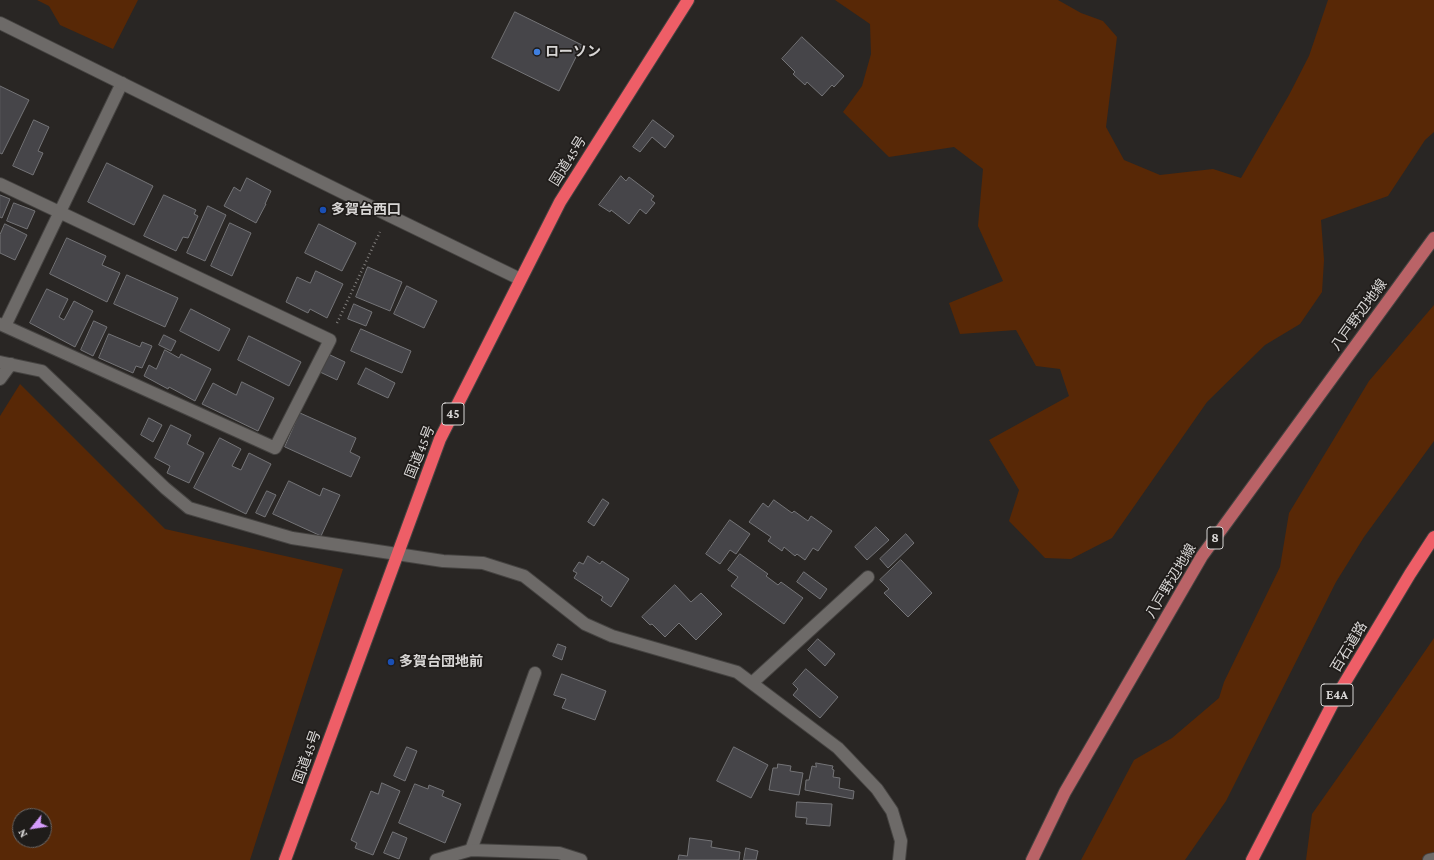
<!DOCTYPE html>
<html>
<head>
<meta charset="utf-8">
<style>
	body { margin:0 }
	#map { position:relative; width:1434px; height:860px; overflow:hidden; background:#292624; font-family:"Crimson Pro",serif }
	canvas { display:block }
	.north { position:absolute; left:12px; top:808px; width:40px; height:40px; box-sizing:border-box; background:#1f1c1a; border:1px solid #696665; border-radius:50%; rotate:240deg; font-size:11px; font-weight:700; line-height:16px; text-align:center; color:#d8d6d5 }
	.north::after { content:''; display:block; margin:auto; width:14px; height:18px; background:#d59cfb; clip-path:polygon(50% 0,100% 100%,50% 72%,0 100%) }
</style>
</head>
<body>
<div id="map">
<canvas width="1434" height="860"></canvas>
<div class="north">N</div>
</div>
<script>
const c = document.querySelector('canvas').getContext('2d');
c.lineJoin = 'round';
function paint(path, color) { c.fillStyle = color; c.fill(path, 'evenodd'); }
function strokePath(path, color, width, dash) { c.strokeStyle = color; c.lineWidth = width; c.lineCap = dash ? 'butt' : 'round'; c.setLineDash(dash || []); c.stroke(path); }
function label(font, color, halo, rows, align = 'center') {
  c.font = font + ' "Crimson Pro","Noto Sans JP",serif'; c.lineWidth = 3.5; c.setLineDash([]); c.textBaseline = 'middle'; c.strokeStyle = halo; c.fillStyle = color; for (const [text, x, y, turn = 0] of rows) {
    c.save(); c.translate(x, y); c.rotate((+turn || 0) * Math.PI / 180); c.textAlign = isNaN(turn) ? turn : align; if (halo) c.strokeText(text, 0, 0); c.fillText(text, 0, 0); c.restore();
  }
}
const green = new Path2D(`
	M37,0H138L113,49L60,25L49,6Z
	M835,0H1058L1081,13L1103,21L1117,37L1106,127L1124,160L1160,175L1213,169L1241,178L1289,95L1309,56L1328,0H1434V132L1425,140L1388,196L1321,220L1324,260L1322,292L1300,324L1265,345L1207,402L1112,538L1071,559L1045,558L1009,521L1019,490L989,440L1069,396L1060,369L1036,366L1016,330L960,334L949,303L1003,281L978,226L983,169L954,147L889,157L843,112L862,86L871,54L870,24Z
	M1434,305V441L1364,537L1336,582L1226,801L1185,860H1081L1134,760L1172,738L1219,698L1224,682L1280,567L1289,513L1369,381Z
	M20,384L165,529L343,569L250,860H0V416ZM20,816H44V840H20Z
	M1434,638V860H1306L1312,814L1355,753Z`);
const building = new Path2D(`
	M515,12L582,45L559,91L492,58Z
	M802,37L844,76L834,87L832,85L822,96L807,82L805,85L793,74L795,72L782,59Z
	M0,86L29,100L2,154L0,153Z
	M34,120L49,127L38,151L43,153L33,175L13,166Z
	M653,120L674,136L665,148L652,137L640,152L633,147Z
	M107,163L153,186L134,225L88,202Z
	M621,176L626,181L629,177L654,196L651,200L655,203L646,214L640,209L629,224L611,210L610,212L599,205Z
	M247,178L271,191L265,204H266L256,223L224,206L234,187L240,191Z
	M0,195L10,199L2,218L0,217Z
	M164,195L196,210L194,214L198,216L188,238L183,237L176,251L144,236Z
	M14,203L35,211L27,229L7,221Z
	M208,206L226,215L205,261L187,253Z
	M230,223L251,233L232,276L211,266Z
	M5,224L27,235L15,260L0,253V235Z
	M319,224L356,243L342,271L305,253Z
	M67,238L106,256L102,265L120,273L107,302L50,274Z
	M368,267L402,282L390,311L356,297Z
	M316,271L343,284L327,318L310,309L308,313L286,302L297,277L310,283Z
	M127,275L178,298L165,327L114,304Z
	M407,286L437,301L424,328L394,314Z
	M47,289L68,299L59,317L64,320L74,301L93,311L75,347L30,323Z
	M354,304L372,312L366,326L348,319Z
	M191,309L230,329L219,351L180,331Z
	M94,321L107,327L93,356L81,350Z
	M361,329L411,351L402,373L351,351Z
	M109,334L140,347L142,342L152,346L142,368L136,366L133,373L99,358Z
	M164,335L176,341L171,351L159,345Z
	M249,336L301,362L289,386L238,360Z
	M165,350L179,358L181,354L211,369L195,401L169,387L168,389L144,376L149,365L156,369Z
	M328,354L345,362L337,380L320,372Z
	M366,368L395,383L388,398L358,384Z
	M242,382L274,398L258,431L202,404L213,383L236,395Z
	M300,413L356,438L350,452L360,457L351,477L285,447Z
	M149,418L162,425L153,442L141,435Z
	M171,425L191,435L187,444L204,453L189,483L167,473L170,466L155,458Z
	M220,438L241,449L232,466L241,470L249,453L271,464L246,514L194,488Z
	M289,481L320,496L323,488L340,495L321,536L273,514Z
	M267,491L276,495L265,517L256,513Z
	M603,499L609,503L594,526L588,522Z
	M774,500L792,513L794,511L808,521L811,516L832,531L818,551L813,548L805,560L797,554L795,556L784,547L782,551L768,541L771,537L749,522L763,503L768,507Z
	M730,520L750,534L736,554L730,550L720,564L706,554Z
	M876,527L889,540L867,560L855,547Z
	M906,534L914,543L888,568L880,559Z
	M740,554L768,574L766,576L778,585L781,582L803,598L784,624L731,586L738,577L728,570Z
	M588,556L600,564L602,561L629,579L611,607L601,600L603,597L574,578L577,573L573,571L579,562L583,564Z
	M901,560L932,593L908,617L884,593L889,589L880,580Z
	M804,572L827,589L820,599L797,582Z
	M675,585L691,602L701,593L722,614L696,640L679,623L665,637L652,624L650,625L642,617Z
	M818,639L835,654L825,666L808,650Z
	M558,644L566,647L562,660L553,656Z
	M806,669L838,697L820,718L793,695L798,689L793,684Z
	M562,674L606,691L595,720L562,708L566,699L554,695Z
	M407,747L417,751L405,781L394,776Z
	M734,747L768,765L751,798L717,781Z
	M816,763L833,766L832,769L834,770L833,777L840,778L839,788L854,791L853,799L805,790L806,780H809L812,766L816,767Z
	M778,764L791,766L790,771L803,773L799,795L769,790L773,768H777Z
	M382,783L400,791L373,855L355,848L357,843L351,840L371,791L378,794Z
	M415,784L428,789L429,785L444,791L442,796L461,804L445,843L399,823Z
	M797,802L832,804L830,826L806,824L807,818L796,817Z
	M393,832L407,838L399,859L384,853Z
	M690,838L712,841L711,847L740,852L739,860H678L679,855L687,856Z
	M746,848L758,851L756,860H744Z`);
const path = new Path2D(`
	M337,323L380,232`);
const lane = new Path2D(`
	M471,850L535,673`);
const street = new Path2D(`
	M0,184L330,340L275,448L0,324
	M5,326L122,83
	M0,362L42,371L165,488L189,508L292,538L443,561L483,563L524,576L585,624L612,636L737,672L838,748L877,789L892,811L901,841L899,860
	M0,379L11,364
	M752,683L868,577
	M436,860L471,850L559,853L581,860
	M1429,860L1434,859`);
const secondary = new Path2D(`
	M0,23L388,215L520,279`);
const primary = new Path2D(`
	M1032,860L1065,792L1202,556L1434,238`);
const highway = new Path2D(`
	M285,860L440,439L560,202L688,0
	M1252,860L1335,699L1410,574L1434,537`);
const markers = [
	[537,52,4,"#3f7fe0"],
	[323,210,4,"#1a4fb4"],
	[391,662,4,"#1a4fb4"]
];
const shields = [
	[453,414,22],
	[1215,538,16],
	[1337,695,32]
];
const shieldNames = [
	["45",453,414],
	["8",1215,538],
	["E4A",1337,695]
];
const poiNames = [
	["ローソン",545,52],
	["多賀台西口",331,210],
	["多賀台団地前",399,662]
];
const streetNames = [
	["国道45号",568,161,-58],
	["八戸野辺地線",1359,315,-54],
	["国道45号",420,452,-68],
	["八戸野辺地線",1171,581,-59],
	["百石道路",1349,647,-59],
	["国道45号",307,757,-70]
];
paint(green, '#582806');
paint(building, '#464549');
strokePath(building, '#747477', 1);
strokePath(lane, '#454341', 14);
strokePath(street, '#454341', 14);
strokePath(secondary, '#454341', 14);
strokePath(primary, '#454341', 14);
strokePath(highway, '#454341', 14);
strokePath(path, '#807e7c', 2.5, [1, 3]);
strokePath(lane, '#6d6a68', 12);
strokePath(street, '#6d6a68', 12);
strokePath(secondary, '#6d6a68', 12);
strokePath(primary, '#ba6367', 12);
strokePath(highway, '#ee5e67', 12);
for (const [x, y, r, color] of markers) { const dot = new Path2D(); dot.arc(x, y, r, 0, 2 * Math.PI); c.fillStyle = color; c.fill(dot); strokePath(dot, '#1f1c1a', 1.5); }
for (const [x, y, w] of shields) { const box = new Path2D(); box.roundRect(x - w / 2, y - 11, w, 22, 3); c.fillStyle = '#1f1c1a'; c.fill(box); strokePath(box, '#d8d6d5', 1); }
label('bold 13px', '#d8d6d5', null, shieldNames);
label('bold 14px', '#d8d6d5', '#1f1c1a', poiNames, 'left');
label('14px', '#d8d6d5', '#1f1c1a', streetNames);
</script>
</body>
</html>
